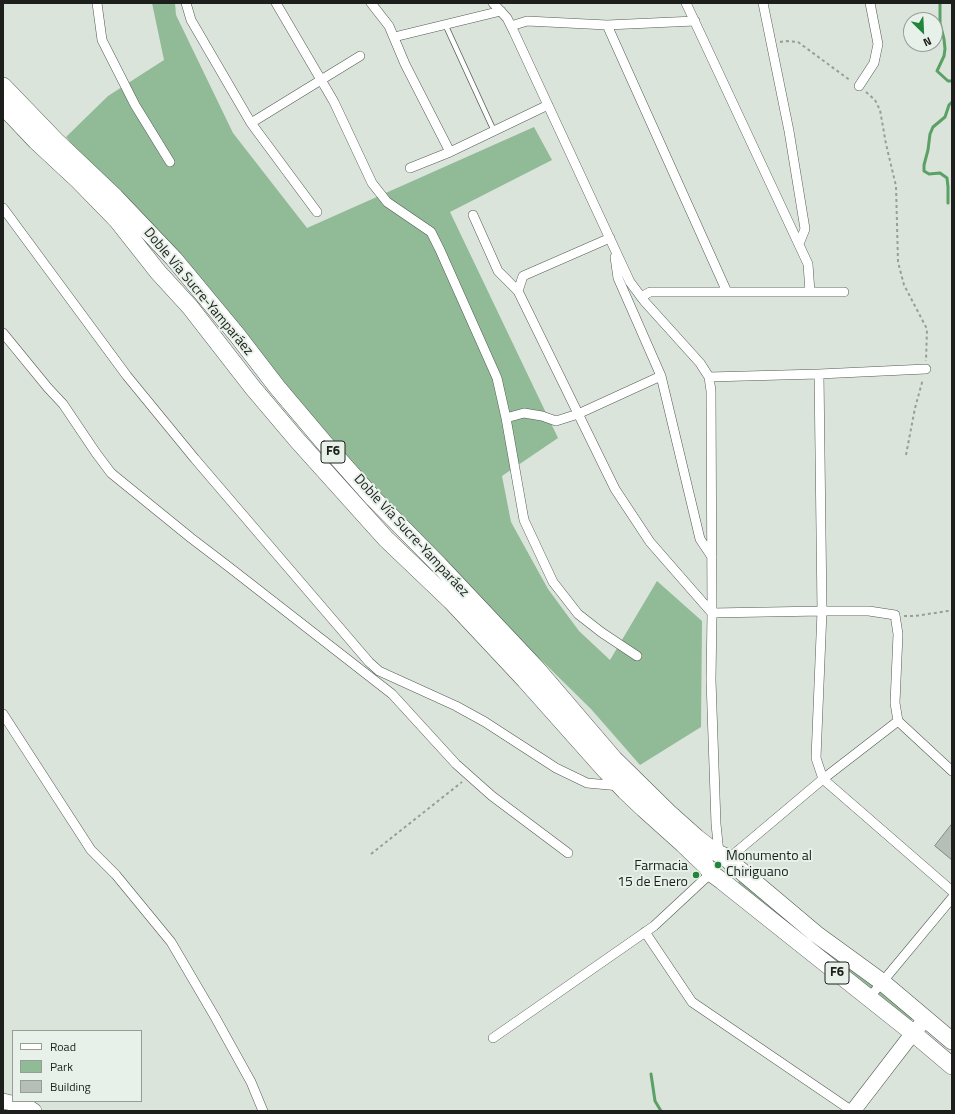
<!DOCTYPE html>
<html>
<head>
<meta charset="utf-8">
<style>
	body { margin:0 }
	#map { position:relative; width:955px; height:1114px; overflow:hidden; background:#dbe4db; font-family:"Titillium Web",sans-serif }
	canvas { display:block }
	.frame { position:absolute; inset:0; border:4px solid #1c1f1c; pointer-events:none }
	.legend { position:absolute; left:12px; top:1030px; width:130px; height:72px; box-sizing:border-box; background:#e8f1e9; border:1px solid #969d97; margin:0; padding:5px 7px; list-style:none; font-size:12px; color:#1c1f1c }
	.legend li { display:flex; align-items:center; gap:8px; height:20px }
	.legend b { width:20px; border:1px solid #969d97 }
	.north { position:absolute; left:903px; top:12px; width:40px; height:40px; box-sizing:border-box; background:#e8f1e9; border:1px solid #969d97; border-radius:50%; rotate:156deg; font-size:11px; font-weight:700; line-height:16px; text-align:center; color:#1c1f1c }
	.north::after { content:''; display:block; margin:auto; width:14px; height:18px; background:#1f863b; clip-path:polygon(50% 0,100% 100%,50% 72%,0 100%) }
</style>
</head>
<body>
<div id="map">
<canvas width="955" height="1114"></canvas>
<div class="frame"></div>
<ul class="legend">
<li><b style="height:5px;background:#fff"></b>Road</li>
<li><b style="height:11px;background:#91ba96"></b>Park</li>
<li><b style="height:11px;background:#b6bfb7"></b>Building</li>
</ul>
<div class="north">N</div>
</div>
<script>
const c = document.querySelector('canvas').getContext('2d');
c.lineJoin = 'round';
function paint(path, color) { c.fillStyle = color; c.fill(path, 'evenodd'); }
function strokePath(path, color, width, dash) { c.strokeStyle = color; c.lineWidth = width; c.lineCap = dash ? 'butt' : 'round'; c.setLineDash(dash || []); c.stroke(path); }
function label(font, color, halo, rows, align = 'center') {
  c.font = font + ' "Titillium Web",sans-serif'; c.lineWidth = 4; c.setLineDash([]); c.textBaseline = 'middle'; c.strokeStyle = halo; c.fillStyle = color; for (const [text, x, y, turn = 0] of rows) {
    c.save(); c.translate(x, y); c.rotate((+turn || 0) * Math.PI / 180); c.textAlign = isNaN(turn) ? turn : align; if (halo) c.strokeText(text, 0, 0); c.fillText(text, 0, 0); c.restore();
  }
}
const green = new Path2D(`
	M152,3H175L176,15L233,133L307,228L534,127L552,160L450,212L558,438L502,476L511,522L548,589L579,631L610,660L657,581L702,621L701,727L640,765L591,709L532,651L455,581L66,137L108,96L164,60Z
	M740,880L875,984L870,991L735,886Z
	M881,989L914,1017L909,1023L876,995Z`);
const stream = new Path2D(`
	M940,3V23L944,39L945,49L944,56L937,71L948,81H952
	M948,203V187L947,178L940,173L929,174L924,171V165L928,150L930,134L933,127L945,117L949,105L952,102
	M651,1074L655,1101L661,1111`);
const building = new Path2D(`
	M952,824V860L935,846Z`);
const path = new Path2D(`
	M780,42L787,41L798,42L851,81
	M866,92L875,100L880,110L886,144L896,186L898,262L904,285L927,329L926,361
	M906,455L915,408L923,379
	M904,616H915L948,611L952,612
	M371,854L462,782`);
const lane = new Path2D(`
	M445,24L494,131`);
const street = new Path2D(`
	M97,3L102,40L135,105L170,162
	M186,3L191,20L251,123L317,212
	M276,3L334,102L372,183L387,202L431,232L440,250L497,378L506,418L524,520L553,582L578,614L601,632L637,656
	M371,3L389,26L405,64L450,152
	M493,3L507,18L514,32L630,282L645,302L700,363L709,377L711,391L712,613L711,680L716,824L719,853
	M686,3L808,264L810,292
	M763,3L789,131L805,229L799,244
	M607,25L727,292
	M511,26L527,21L607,25L695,21
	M394,37L501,11
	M859,86L874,63L878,44L870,3
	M251,123L360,56
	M410,168L450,152L548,105
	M3,208L127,376L195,459L369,662L379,671L456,706L485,722L556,768L587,783L620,786
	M473,215L498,271L518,291
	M610,238L523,276L518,291L615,489L650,542L712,613L822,611H869L895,615L898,634L895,703L898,721L952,771
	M615,257L618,278L661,376L700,539L712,557
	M641,297L650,292H844
	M3,333L48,388L63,404L96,453L111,473L191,538L229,567L392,694L456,764L492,796L568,853
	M819,374L822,611L816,758L823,779L952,891
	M709,377L819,374L926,369
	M506,418L524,413L542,416L556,421L578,414L661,376
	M3,714L91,850L116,875L171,942L215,1017L251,1082L263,1111
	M728,859L823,779L898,721
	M645,932L692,1002L852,1111
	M869,998L952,898
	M493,1038L654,926L711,873`);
const primary = new Path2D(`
	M3,1101L28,1107L34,1111
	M853,1111L913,1033L926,1019`);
const highway = new Path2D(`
	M3,86L56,141L115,197L174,259L237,335L277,387L326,445L373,498L439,565L537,669L614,759L669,813L697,838L715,852L724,856L734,865L816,934L882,982L952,1041
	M3,106L36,141L79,181L117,220L158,272L190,307L253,388L297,440L386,539L451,601L525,680L606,771L625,791L644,809L683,844L706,866L711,873L722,881L913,1033L952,1066`);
const markers = [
	[718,865,4,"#1f863b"],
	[696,875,4,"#1f863b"]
];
const shields = [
	[333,452,24],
	[837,973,24]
];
const shieldNames = [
	["F6",333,452],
	["F6",837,973]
];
const streetNames = [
	["Doble Vía Sucre-Yamparáez",198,292,50],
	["Doble Vía Sucre-Yamparáez",411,536,47]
];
const poiNames = [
	["Monumento al",726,857],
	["Chiriguano",726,873],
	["Farmacia",688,867,"right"],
	["15 de Enero",688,883,"right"]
];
paint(green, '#91ba96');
strokePath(stream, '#5aa165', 3);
paint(building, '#b6bfb7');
strokePath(building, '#7d867e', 1);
strokePath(lane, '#535b54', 6);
strokePath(street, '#535b54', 10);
strokePath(primary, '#535b54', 16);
strokePath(highway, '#535b54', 18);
strokePath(path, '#979e97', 2, [3, 3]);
strokePath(lane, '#fff', 4.5);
strokePath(street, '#fff', 9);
strokePath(primary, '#fff', 15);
strokePath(highway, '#fff', 17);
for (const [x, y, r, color] of markers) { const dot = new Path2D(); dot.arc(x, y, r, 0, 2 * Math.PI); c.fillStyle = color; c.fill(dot); strokePath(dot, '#e8f1e9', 1.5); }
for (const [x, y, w] of shields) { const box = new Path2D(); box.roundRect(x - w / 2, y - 11, w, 22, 3); c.fillStyle = '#e8f1e9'; c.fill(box); strokePath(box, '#1c1f1c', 1); }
label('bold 13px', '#1c1f1c', null, shieldNames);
label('14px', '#1c1f1c', '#e8f1e9', streetNames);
label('14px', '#1c1f1c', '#e8f1e9', poiNames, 'left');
</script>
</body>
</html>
